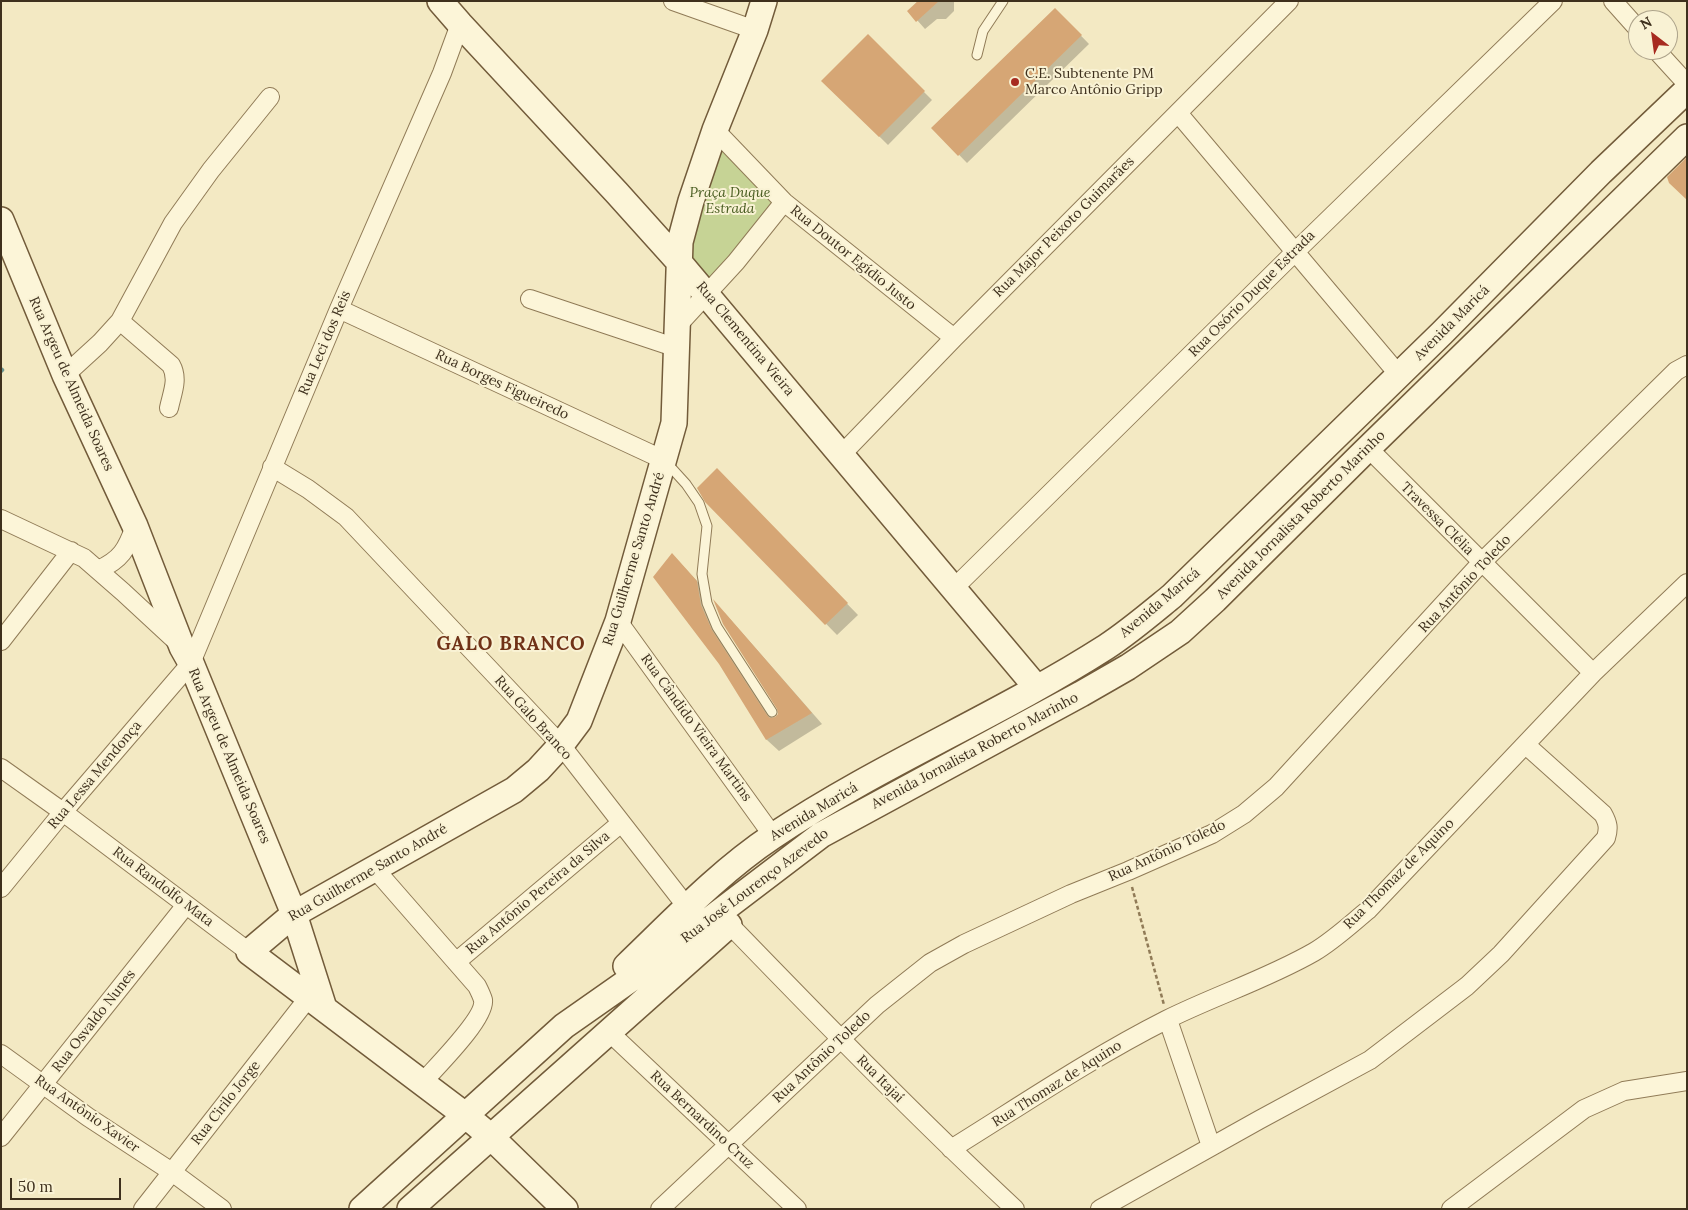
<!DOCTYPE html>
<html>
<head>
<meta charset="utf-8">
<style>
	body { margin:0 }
	#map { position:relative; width:1688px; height:1210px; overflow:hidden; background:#f3e9c3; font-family:Lora,serif }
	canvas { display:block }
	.frame { position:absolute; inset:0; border:2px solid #3e301d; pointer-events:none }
	.north { position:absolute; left:1628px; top:10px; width:50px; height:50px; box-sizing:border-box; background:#f9f2d4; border:1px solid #aea48b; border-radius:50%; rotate:330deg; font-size:14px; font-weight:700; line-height:20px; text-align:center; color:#3e301d }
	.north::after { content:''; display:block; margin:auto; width:18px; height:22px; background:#a72b20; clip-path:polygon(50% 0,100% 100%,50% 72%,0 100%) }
	.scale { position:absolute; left:10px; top:1178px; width:111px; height:22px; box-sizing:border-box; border:2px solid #3e301d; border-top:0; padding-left:6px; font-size:15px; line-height:18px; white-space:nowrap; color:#3e301d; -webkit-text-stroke:4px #f9f2d4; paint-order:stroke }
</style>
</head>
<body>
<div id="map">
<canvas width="1688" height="1210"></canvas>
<div class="frame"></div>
<div class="north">N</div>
<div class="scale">50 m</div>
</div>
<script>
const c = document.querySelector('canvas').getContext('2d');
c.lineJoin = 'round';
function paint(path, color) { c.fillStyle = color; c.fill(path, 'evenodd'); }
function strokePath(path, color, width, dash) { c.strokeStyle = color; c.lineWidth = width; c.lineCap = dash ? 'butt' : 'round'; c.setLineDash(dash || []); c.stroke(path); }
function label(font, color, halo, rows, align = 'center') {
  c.font = font + ' Lora,serif'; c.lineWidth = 4; c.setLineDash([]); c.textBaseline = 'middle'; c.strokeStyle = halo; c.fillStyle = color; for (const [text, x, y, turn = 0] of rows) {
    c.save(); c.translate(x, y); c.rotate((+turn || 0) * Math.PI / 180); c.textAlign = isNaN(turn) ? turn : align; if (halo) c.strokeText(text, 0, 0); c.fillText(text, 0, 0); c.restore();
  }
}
const green = new Path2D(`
	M715,130L781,199L707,295L680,248Z`);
const shadow = new Path2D(`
	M918,1H954V11L946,19H937L925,29L909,11Z
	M1055,9L1089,44L967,163L933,128Z
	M868,36L932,100L888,145L823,81Z
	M717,470L858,615L837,635L706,501Z
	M673,555L708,593L722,643L772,718H777L780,712L724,612L822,724L779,751L767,740L720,663Z`);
const stream = new Path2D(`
	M1,371L2,370`);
const building = new Path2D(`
	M918,1H939L916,22L907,11Z
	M1055,8L1082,35L958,156L931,128Z
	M868,34L925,91L879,137L821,81Z
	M1687,157V200L1669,183L1667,177Z
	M717,468L848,603L825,625L705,502L697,488Z
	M672,553L697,581L701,605L712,630L767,715L770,718L775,717L778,714L777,709L723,624L713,599L812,713L766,740L719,664L653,577Z`);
const path = new Path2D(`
	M1132,887L1164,1005`);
const lane = new Path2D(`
	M977,55L983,31L1003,1
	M666,462L686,484L699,503L707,526L702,574L707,603L717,627L772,712`);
const street = new Path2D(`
	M673,1L755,30
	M1613,1L1638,29
	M1656,50L1687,84
	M1178,113L1399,375
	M715,130L784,202L954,338
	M530,299L677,348
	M339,309L664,460
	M120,321L171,365C179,379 172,393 169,408
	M679,324L736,262L784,202
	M65,375L100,343L120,321L173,223L211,170L270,97
	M1368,448L1593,673
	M842,454L954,338L1289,1
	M272,467L308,489L346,517L561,745L687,907
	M1,519L84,558L123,592L177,642
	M98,570C121,560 127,549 135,526
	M954,588L1296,251L1553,1
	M618,621L773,836
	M1,641L71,551
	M1,768L63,812L249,952
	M374,868L477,986C479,990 482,996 483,1000C486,1018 435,1068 423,1082
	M1,888L63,812L191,663L339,309L442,73L460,24
	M729,924C823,1021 916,1117 1015,1209
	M456,962L621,823
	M1168,1020L1211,1146
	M608,1031L797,1209
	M1,1054L88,1117L172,1172L222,1209
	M1,1137L186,905
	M951,1149C1022,1105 1091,1058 1166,1020C1214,996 1267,979 1314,952C1334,940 1351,924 1368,910L1593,673L1687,583
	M143,1209L309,997
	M660,1209L877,1005L930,963L964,944L1071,894L1128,871L1212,834L1244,814L1276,787L1481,563L1676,371L1687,365
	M1100,1209L1259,1120L1370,1060L1467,986L1501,954L1606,838C1609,828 1608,823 1603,814L1526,745
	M1451,1209L1584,1109L1624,1091L1687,1081`);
const secondary = new Path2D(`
	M440,1L460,24L617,193L679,262L1037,688
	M1,220L65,375L135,526L182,647L191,663L294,914L324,1008
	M626,966C673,921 719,872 773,836C879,765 998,716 1106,647C1129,632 1150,614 1172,596L1442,333L1601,172L1687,90
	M362,1209L564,1026L641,972L821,835L1081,694L1128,667L1180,632L1215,600L1360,456L1687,137
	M410,1209L729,925
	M565,1209L490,1136L465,1115L249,952L294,914L514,790L538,770L561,745L579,721L618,621L674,423L680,242L691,201L715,130L755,30L764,1`);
const markers = [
	[1015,82,5,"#a72b20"]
];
const poiNames = [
	["C.E. Subtenente PM",1025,74],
	["Marco Antônio Gripp",1025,90]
];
const parkNames = [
	["Praça Duque",730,193],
	["Estrada",730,209]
];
const streetNames = [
	["Rua Major Peixoto Guimarães",1064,227,-45],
	["Rua Doutor Egídio Justo",853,258,39],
	["Rua Osório Duque Estrada",1252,294,-45],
	["Avenida Maricá",1452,323,-45],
	["Rua Clementina Vieira",745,339,50],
	["Rua Leci dos Reis",325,343,-67],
	["Rua Argeu de Almeida Soares",71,384,66],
	["Rua Borges Figueiredo",502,385,25],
	["Avenida Jornalista Roberto Marinho",1301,515,-45],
	["Travessa Clélia",1437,519,45],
	["Rua Guilherme Santo André",634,559,-73],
	["Rua Antônio Toledo",1465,584,-47],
	["Avenida Maricá",1160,603,-40],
	["Rua Galo Branco",533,718,48],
	["Rua Cândido Vieira Martins",696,728,54],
	["Avenida Jornalista Roberto Marinho",975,751,-28],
	["Rua Argeu de Almeida Soares",229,756,67],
	["Rua Lessa Mendonça",95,775,-50],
	["Avenida Maricá",814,812,-31],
	["Rua Antônio Toledo",1167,851,-25],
	["Rua Guilherme Santo André",368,873,-30],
	["Rua Thomaz de Aquino",1399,874,-45],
	["Rua José Lourenço Azevedo",755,886,-37],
	["Rua Randolfo Mata",163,887,37],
	["Rua Antônio Pereira da Silva",538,893,-40],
	["Rua Osvaldo Nunes",94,1021,-52],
	["Rua Antônio Toledo",822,1057,-43],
	["Rua Itajaí",880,1079,45],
	["Rua Thomaz de Aquino",1057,1084,-32],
	["Rua Cirilo Jorge",226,1103,-52],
	["Rua Antônio Xavier",87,1114,35],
	["Rua Bernardino Cruz",702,1120,43]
];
const districtNames = [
	["GALO BRANCO",511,645]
];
paint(green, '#c6d395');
paint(shadow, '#0003');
strokePath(stream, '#6b958f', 4.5);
paint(building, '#d6a675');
strokePath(lane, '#907b57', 11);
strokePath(street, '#907b57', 20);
strokePath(secondary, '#725b3a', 28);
strokePath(path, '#907b57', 2.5, [4, 2.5]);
strokePath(lane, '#fcf5d8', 9);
strokePath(street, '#fcf5d8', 18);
strokePath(secondary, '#fcf5d8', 25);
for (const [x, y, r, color] of markers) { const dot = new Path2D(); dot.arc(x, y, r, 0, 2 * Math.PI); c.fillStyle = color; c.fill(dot); strokePath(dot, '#f9f2d4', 2); }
label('14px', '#3e301d', '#f9f2d4', poiNames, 'left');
label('italic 14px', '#495d21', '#f9f2d4', parkNames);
label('14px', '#3e301d', '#f9f2d4', streetNames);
c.letterSpacing = '1px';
label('bold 19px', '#703217', '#f9f2d4', districtNames);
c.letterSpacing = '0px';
</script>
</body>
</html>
